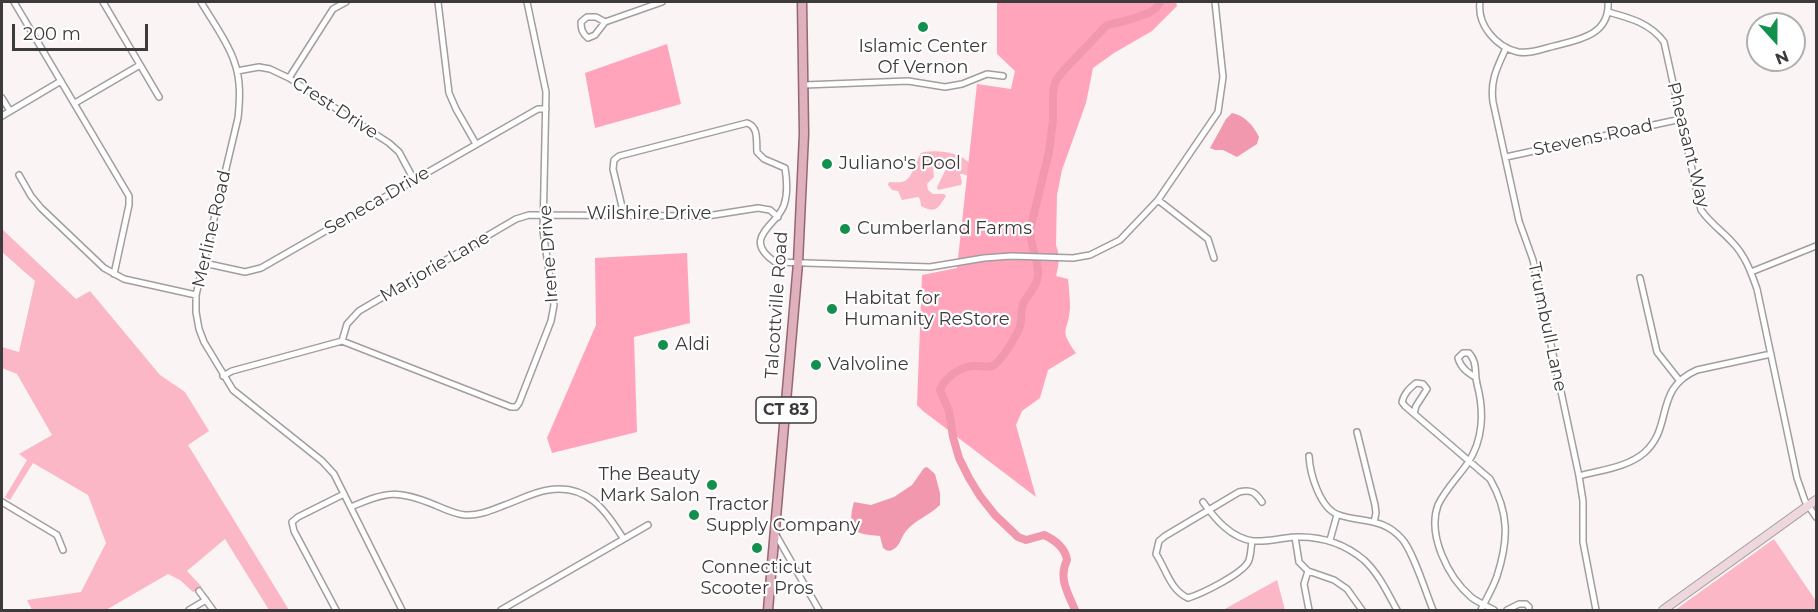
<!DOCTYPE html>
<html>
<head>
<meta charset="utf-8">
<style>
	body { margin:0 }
	#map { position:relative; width:1818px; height:612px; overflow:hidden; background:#faf4f5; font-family:Montserrat,sans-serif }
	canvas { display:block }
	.frame { position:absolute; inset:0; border:3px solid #3d3a3b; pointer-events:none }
	.north { position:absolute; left:1746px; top:12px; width:60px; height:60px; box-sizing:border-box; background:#fff; border:2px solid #b1b0b1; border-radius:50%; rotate:159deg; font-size:16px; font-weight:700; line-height:24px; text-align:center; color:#3d3a3b }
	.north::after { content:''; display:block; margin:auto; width:21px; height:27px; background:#14904d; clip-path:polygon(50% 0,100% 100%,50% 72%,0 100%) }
	.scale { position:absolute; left:12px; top:24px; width:136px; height:27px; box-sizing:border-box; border:3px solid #3d3a3b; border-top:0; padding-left:8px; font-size:18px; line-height:21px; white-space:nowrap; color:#3d3a3b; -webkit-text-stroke:4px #fff; paint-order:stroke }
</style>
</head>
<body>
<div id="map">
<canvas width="1818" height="612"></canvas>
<div class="frame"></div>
<div class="north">N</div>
<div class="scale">200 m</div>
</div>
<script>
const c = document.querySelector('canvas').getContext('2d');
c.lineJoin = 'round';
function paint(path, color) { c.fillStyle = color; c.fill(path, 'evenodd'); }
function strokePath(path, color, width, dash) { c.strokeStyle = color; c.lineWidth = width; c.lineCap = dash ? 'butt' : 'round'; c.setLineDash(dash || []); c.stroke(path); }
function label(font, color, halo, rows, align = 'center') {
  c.font = font + ' Montserrat,sans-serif'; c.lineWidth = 4.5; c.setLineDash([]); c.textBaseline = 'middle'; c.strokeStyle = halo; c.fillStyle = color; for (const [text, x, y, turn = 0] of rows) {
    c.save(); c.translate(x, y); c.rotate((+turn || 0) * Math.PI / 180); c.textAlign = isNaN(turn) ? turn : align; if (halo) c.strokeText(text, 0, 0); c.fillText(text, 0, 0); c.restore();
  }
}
const green = new Path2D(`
	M924,152C939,150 961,152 971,165L968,176L963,174H960L962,182L961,185L938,190L937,187L946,169L938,166L933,169L934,177L927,184L928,190L933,194H944L946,196C938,208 936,214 921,206L920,199L918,197L902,200L898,191L892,190L888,185L889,182C894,182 901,183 905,181C913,176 916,161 921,153Z
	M2,229L76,299L90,291L160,375L185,392L209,431L188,445L289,610H269L225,539L187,571L202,587L193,592L180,580L168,574L106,610H32L27,600L81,592L106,543L88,495L33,463L10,500L5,497L27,460L19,454L52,435L17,374L2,368V347L19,352L35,281L2,252Z
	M1774,539L1816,601V610H1675Z
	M1277,580L1285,610H1223Z`);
const forest = new Path2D(`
	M997,2H1176L1177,6L1152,31L1114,53L1093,68L1086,103L1062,170L1057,195L1056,245C1060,256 1059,265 1056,276L1068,279C1069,289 1070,299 1070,308C1068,334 1058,328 1076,353L1048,370L1040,398L1022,411L1016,425L1036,497L923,411L917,405L922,275L957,268L977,84L1011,89L1015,71L997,54Z
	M667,44L681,104L595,128L585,73Z
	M687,253L690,323L634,337L637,432L552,453L547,438L596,325L595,258Z`);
const water = new Path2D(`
	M1232,113C1244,115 1254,126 1259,137L1257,144L1237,157L1223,150H1215L1210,148L1226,119Z
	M927,467L935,474L940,493V505C930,515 915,520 906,531C901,537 900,547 892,550C888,552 886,550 883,548L880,536C873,535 866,535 860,533C848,528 851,512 854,502L871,505L894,497L912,485L924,468Z`);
const river = new Path2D(`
	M1075,610C1068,593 1058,578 1067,560C1065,547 1055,540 1044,535L1026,540L1018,537L995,515L980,496L969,478L959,458L953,437L949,411L940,390C944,379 959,367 972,366C980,365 987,369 994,365C1002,360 1020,331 1021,322C1022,316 1021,310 1023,304C1028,293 1037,288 1038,275C1039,260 1030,246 1030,230L1049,152L1053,120V91L1056,80L1065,69L1107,25L1125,21L1149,13L1156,8L1160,2`);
const minor = new Path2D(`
	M14,2L129,196V205L114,274
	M103,2L159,97
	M201,2C211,19 228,42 234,61C241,79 240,99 238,118L196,295V312L199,329L204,342L233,390L322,461L334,474L402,610
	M438,2L449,93L456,109L476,144
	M1480,2C1477,25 1496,47 1518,52C1530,54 1543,49 1554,46C1579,40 1610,35 1608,2
	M1608,12C1630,18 1650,23 1664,42L1701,210C1710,223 1722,231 1732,242C1745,255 1751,272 1757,289L1797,478L1805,501L1816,517
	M605,22L596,17H587L581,22C581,29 582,33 588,38L595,35L605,22L662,2
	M1506,48C1497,68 1490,80 1493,102L1519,221L1533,260L1579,476L1583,501V542L1596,610
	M237,71L259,67L270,69L289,78L389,143L399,152L414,180
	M289,78L333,9L346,2
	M804,85L908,81L945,87L962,84L987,74L1003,76
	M2,98L10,111
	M75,103L140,65
	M2,116L61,81
	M1506,157L1681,119
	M19,175L31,196L41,208L104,268L124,279L196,295
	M1158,200L1208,239L1214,258
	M624,215L613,169L614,160L619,156L747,123C759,127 756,141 757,152L764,159L785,168C787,180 788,193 784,205C778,225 740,238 775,262L930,267L984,258L1011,256L1073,258L1090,255L1120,240L1158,200L1218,112L1223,77L1215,2
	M204,263L245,272L261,268L538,109H546
	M1751,272L1816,246
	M1640,278L1657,352L1679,380
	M342,341L347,324L359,311L516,219L529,215L707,216L758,208L770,210L778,217
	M223,376L232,371L342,341L511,407H516L519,403L551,321L554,305L543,231L546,92L527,2
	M1475,377C1467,372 1461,368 1458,358L1463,353H1469C1478,363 1474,372 1477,384C1484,410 1484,440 1467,464C1458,477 1445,490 1438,505C1427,535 1448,577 1471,597C1477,602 1487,606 1494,610
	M1414,413L1416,406L1427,389L1423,384L1416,383C1410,388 1404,393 1402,402L1405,406L1490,479C1509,512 1509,539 1497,576C1493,588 1486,599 1481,610
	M1357,432L1375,505L1376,513L1374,522
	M1309,456C1310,474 1320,509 1339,515C1362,523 1383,517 1402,539C1413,551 1426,593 1433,610
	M1579,476C1600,470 1626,468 1644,453C1674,427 1653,389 1697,370L1771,354
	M2,502L57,535L63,550
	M1203,502C1215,519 1231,538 1253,541C1267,542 1281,538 1295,537C1320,536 1344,543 1364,560C1379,574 1387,592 1397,610
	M351,507C388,491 397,490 435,505C444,509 455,514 465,515C479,516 492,510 505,505C519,500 534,492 548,490C587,483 605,510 623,538
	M776,535L819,610
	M1295,537L1299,562L1308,571L1334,580L1347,589L1362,610
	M1330,540L1337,515
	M1252,541C1251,547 1251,554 1249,560C1245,573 1201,594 1188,598C1170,590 1166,569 1156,554L1159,541L1165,536L1239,492C1251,489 1255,492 1262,502
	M1308,571L1304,584L1309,610
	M199,591L213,610
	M189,610L206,600
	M336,610L294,531L292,522L298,517L344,494
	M501,610L648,525
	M1507,610L1519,604H1526L1529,607V610`);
const secondary = new Path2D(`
	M1663,610L1816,500`);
const primary = new Path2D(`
	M768,610L798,263L804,134L802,2`);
const markers = [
	[923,27,6,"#14904d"],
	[827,164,6,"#14904d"],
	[845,229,6,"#14904d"],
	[832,309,6,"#14904d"],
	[663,345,6,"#14904d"],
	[816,365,6,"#14904d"],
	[712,485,6,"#14904d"],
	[694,515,6,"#14904d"],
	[757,548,6,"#14904d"]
];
const shields = [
	[786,410,60]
];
const shieldNames = [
	["CT 83",786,410]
];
const poiNames = [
	["Islamic Center",923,47,"center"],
	["Of Vernon",923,68,"center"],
	["Juliano's Pool",839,164],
	["Cumberland Farms",857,229],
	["Habitat for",844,299],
	["Humanity ReStore",844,320],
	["Aldi",675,345],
	["Valvoline",828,365],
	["The Beauty",700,475,"right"],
	["Mark Salon",700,496,"right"],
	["Tractor",706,505],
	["Supply Company",706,526],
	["Connecticut",757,568,"center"],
	["Scooter Pros",757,589,"center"]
];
const streetNames = [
	["Crest Drive",335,108,33],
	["Stevens Road",1593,138,-12],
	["Pheasant Way",1688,145,76],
	["Seneca Drive",377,201,-30],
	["Wilshire Drive",649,214],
	["Merline Road",212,229,-77],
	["Irene Drive",549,254,-94],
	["Marjorie Lane",435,267,-30],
	["Talcottville Road",777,305,-86],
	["Trumbull Lane",1547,327,78]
];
paint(green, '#fbb7c6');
paint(forest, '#ffa4ba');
paint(water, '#f198ae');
strokePath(river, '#f198ae', 8);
strokePath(minor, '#a29d9e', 8);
strokePath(secondary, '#a29d9e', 10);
strokePath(primary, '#976672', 11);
strokePath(minor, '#fff', 5);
strokePath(secondary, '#eed8de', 8);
strokePath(primary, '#deb1bc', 8);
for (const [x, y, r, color] of markers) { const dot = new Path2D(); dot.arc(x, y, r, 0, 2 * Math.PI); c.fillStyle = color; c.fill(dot); strokePath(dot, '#fff', 2); }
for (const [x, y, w] of shields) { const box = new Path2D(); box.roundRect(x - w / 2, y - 13, w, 26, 4.5); c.fillStyle = '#fff'; c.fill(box); strokePath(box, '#3d3a3b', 1.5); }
label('bold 16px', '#3d3a3b', null, shieldNames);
label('18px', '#3d3a3b', '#fff', poiNames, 'left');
label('18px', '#3d3a3b', '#fff', streetNames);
</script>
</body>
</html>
